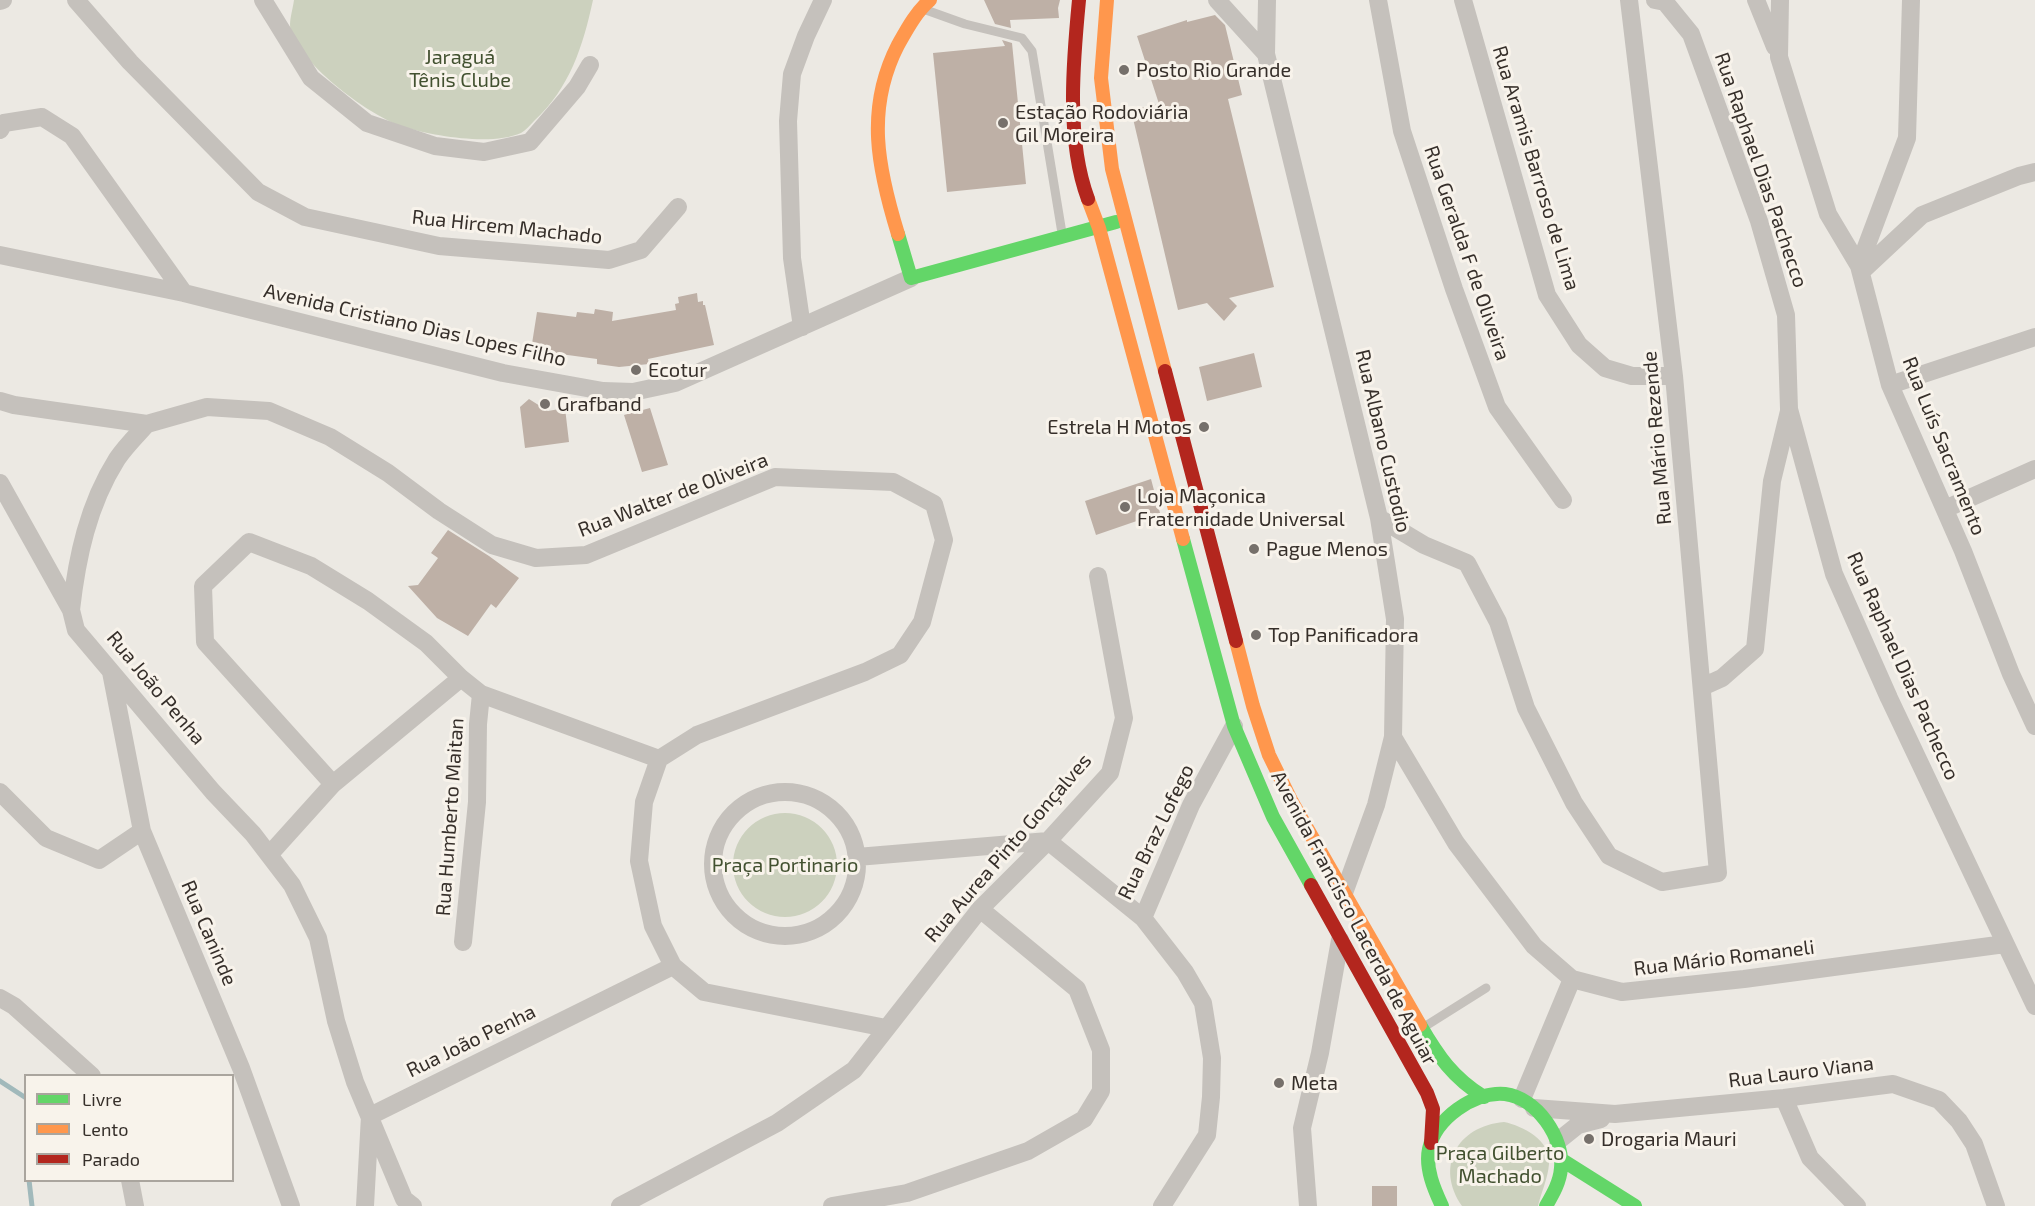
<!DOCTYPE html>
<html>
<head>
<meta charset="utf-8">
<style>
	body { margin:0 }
	#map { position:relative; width:2035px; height:1206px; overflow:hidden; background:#ece9e3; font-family:"Exo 2",sans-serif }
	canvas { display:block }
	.legend { position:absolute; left:24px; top:1074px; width:210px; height:108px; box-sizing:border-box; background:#f8f3eb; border:2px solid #aaa59e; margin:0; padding:8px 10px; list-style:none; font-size:18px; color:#362f2a }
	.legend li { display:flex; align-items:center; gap:12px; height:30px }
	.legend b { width:30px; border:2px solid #aaa59e }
</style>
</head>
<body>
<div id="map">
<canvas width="2035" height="1206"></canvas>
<ul class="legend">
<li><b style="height:8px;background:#63d668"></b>Livre</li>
<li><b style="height:8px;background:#ff974d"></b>Lento</li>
<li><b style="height:8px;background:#b3261e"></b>Parado</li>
</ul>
</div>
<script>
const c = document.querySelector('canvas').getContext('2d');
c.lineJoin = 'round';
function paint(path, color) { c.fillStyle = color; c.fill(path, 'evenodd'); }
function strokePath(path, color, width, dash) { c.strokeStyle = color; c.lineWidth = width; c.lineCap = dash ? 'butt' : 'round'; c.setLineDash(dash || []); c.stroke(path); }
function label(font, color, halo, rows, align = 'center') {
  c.font = font + ' "Exo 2",sans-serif'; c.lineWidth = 6; c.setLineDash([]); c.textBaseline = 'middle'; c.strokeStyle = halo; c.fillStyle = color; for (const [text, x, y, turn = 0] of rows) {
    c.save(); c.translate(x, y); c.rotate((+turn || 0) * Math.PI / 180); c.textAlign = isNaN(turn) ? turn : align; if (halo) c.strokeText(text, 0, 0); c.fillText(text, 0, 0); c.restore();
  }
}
const green = new Path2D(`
	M294,0H593C583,46 570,88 534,121C530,125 526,130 521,133C492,146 433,136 404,127C371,117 301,65 291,31C288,23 293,9 294,0Z
	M733 865a52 52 0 1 1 104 0a52 52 0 1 1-104 0Z
	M1504,1122C1523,1126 1551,1140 1549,1164C1548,1178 1541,1193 1538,1206H1462C1435,1167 1457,1126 1504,1122Z`);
const stream = new Path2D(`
	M0,1081L26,1098
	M29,1180L32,1206`);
const building = new Path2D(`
	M984,0H1060L1058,8L1059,18L1010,20L1011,28L995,24Z
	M1215,15L1225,25L1242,95L1228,99L1274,287L1229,298L1237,306L1224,321L1207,303L1178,310L1131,110L1159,104L1137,36L1187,20V22Z
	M1002,40L1012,43L1026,184L947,192L933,53L1005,46Z
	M697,293L698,302L703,301V305H705L714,345L648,359L649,364L619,367L597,364V359L531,350L537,312L576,317L577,312L594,314L595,309L613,312L612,321L676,310L675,304L679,303L678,297Z
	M1254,353L1262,387L1207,401L1199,367Z
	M529,399L548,411L565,408L569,442L525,448L520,407Z
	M650,408L668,465L642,472L624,415Z
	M1151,479L1160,513L1096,535L1085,501Z
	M448,530L489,556L519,578L496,608L491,604L468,636L437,618L408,586L418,585L438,558L431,553Z
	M1372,1186H1397V1206H1372Z`);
const lane = new Path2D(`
	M926,10L965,24L1022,38L1032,51L1062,233
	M1424,1027L1486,988`);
const street = new Path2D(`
	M76,0L130,62L258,192L305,217L439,246L609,260L641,250L678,207
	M263,0L311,78L367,123L435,146L484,152L530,142L577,87L590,65
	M1217,0L1266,54
	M1267,0L1266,54L1379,518L1395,619L1393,737L1376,805L1344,893
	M1378,0L1402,131L1454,289L1497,407L1563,500
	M1463,0L1547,295L1579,345L1605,368L1632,376H1674
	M1655,0L1665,2L1691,34L1759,221L1786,315L1789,409L1834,574L1889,698L2035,1006
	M1756,0L1775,47
	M1780,0L1779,57L1828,214L1859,266
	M1911,0L1907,138L1859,266L1890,385L1963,551L2011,674L2035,726
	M0,1L3,0
	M0,130L4,123L42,117L72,136L184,293
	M0,255L184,293L503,373L603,391L633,392L675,383L911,278
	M1861,272L1922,215L2019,176L2035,172
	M802,327L792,258L788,121L792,74L806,36L823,0
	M1890,385L2035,337
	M0,401L14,405L147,424L207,407L269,411L330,437L388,473L439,511L492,545L536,558L586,555L775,477L893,482L934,504L944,540L922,622L900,655L865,672L697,735L659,759
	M0,483L71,610L76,630L213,792L253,834L292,885L318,938L336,1021L355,1082L404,1199L413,1206
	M1945,509L2035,469
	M1379,518L1424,545L1467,563L1498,622L1526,708L1574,803L1609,856L1662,882L1718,873L1674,376L1629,0
	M71,610C77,557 88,505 117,459C125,447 137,435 147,424
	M111,672L142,831L241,1068L291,1206
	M1702,687L1722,678L1755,649L1772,481L1789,411
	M1393,737L1456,843L1534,946L1572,979L1622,992L1744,979L2005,944
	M659,759L644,802L639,861L653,926L673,966L704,992L886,1028
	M333,784L205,642L203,586L249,542L311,566L368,601L426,643L461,678L481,694L659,759
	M0,792L46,838L99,860L142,831
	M713 864a72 72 0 1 1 144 0a72 72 0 1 1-144 0Z
	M269,855L333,784L461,678
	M857,857L1048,841L1143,918L1191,805L1234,726
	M1143,918L1185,972L1203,1003L1212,1058L1211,1097L1207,1135L1162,1206
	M463,942L477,802L478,724L481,694
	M0,998L14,1006L92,1076
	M1784,1098L1810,1158L1857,1206
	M1522,1099L1572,979
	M1534,1108L1615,1114L1784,1098L1893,1084L1939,1100L1959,1121L1974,1144L1996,1206
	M1558,1141L1578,1125L1601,1119
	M130,1180L135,1206
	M365,1206L370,1116L673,966
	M620,1206L777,1123L854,1070L980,909L1048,841L1110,773L1124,718L1098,576
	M832,1206L907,1193L1028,1151L1084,1119L1101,1091V1050L1077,989L980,909
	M1308,1206L1302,1128L1320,1053L1340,940`);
const fast = new Path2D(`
	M898,234L911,278L1116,222
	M1183,539L1234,726L1273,817L1311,885
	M1420,1025C1438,1056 1453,1078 1484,1097
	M1562,1160L1635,1206
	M1442,1206C1434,1189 1425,1168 1429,1149C1435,1119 1474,1091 1505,1094C1537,1098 1564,1138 1561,1168C1560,1182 1553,1194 1546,1206`);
const slow = new Path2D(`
	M1107,0L1101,78L1112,169L1165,371
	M1088,199L1099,228L1183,539
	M898,234C878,169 865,109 898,45C907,29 916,12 930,0
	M1236,641L1253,706L1269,755L1292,802L1420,1025`);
const jam = new Path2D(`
	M1079,0C1073,62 1066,140 1088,199
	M1165,371L1236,641
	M1311,885L1427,1093L1433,1109L1431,1143`);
const markers = [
	[1124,70,6,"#76706b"],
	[1003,123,6,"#76706b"],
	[636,370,6,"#76706b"],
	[545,404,6,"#76706b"],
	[1204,427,6,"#76706b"],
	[1125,507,6,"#76706b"],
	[1254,549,6,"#76706b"],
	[1256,635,6,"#76706b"],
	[1279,1083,6,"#76706b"],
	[1589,1139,6,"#76706b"]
];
const parkNames = [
	["Jaraguá",460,57],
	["Tênis Clube",460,80],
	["Praça Portinario",785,865],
	["Praça Gilberto",1500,1153],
	["Machado",1500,1176]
];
const poiNames = [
	["Posto Rio Grande",1136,70],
	["Estação Rodoviária",1015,112],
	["Gil Moreira",1015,135],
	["Ecotur",648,370],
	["Grafband",557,404],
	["Estrela H Motos",1192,427,"right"],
	["Loja Maçonica",1137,496],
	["Fraternidade Universal",1137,519],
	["Pague Menos",1266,549],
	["Top Panificadora",1268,635],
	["Meta",1291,1083],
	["Drogaria Mauri",1601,1139]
];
const streetNames = [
	["Rua Aramis Barroso de Lima",1536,168,73],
	["Rua Raphael Dias Pachecco",1761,170,71],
	["Rua Hircem Machado",507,227,6],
	["Rua Geralda F de Oliveira",1467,253,71],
	["Avenida Cristiano Dias Lopes Filho",415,325,13],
	["Rua Mário Rezende",1657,438,-95],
	["Rua Albano Custodio",1383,441,77],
	["Rua Luís Sacramento",1944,446,68],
	["Rua Walter de Oliveira",673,495,-21],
	["Rua Raphael Dias Pachecco",1903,666,66],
	["Rua João Penha",156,688,50],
	["Rua Humberto Maitan",450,817,-86],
	["Rua Braz Lofego",1156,832,-64],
	["Rua Aurea Pinto Gonçalves",1008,848,-49],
	["Avenida Francisco Lacerda de Aguiar",1354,918,62],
	["Rua Caninde",209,933,67],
	["Rua Mário Romaneli",1724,958,-7],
	["Rua João Penha",471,1041,-26],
	["Rua Lauro Viana",1801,1072,-7]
];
paint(green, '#ccd1be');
strokePath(stream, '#a1b9bb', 5);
paint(building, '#beb0a6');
strokePath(lane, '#c5c1bc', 9);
strokePath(street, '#c5c1bc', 18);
strokePath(fast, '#63d668', 14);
strokePath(slow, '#ff974d', 14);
strokePath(jam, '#b3261e', 14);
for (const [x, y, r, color] of markers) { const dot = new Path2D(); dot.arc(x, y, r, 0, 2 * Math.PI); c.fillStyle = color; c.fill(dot); strokePath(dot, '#f8f3eb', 2); }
label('20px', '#425130', '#f8f3eb', parkNames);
label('20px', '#362f2a', '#f8f3eb', poiNames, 'left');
label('20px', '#362f2a', '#f8f3eb', streetNames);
</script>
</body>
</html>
